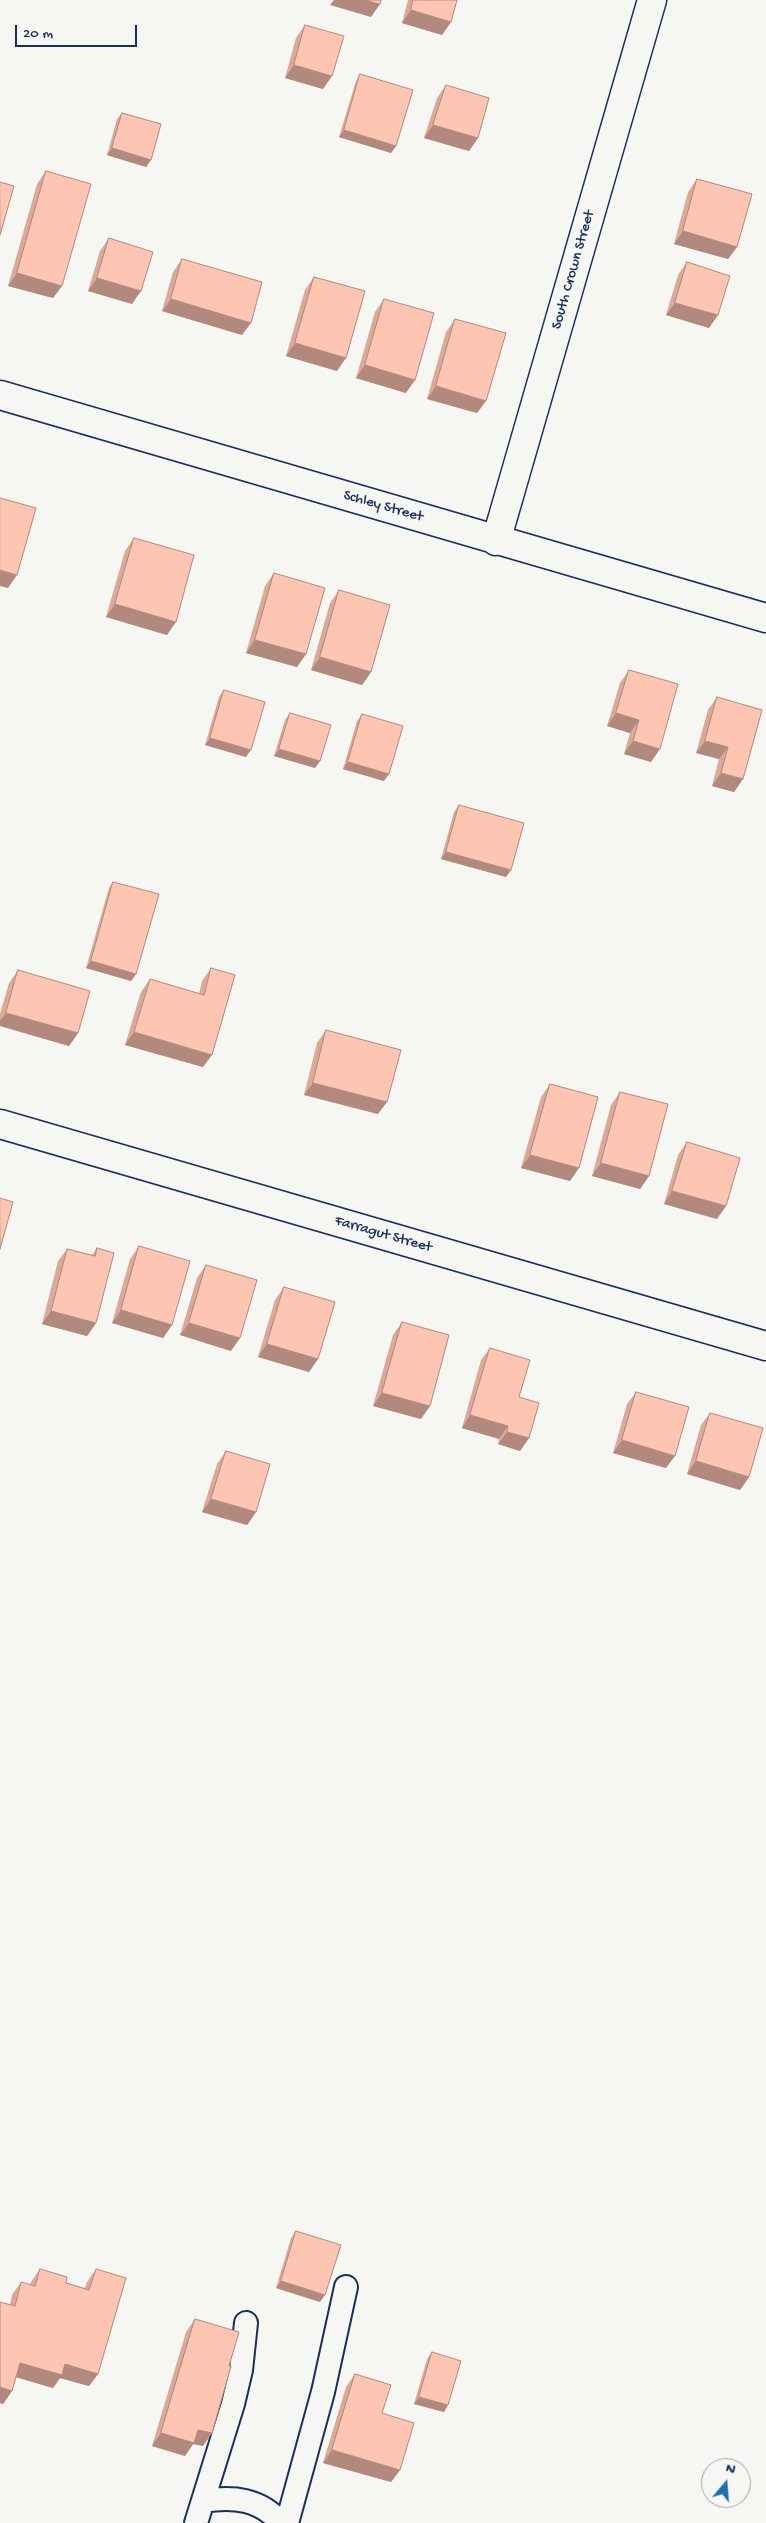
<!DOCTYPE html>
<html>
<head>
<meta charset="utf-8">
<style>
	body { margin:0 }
	#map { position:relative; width:766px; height:2523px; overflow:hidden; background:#f6f6f2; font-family:"Gochi Hand",sans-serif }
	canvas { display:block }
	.north { position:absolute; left:701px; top:2458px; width:50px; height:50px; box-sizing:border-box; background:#f6f6f2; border:1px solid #9ea6b7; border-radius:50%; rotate:18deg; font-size:14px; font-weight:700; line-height:20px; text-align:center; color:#1b2f5e }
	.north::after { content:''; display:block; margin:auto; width:18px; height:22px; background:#1f6fb2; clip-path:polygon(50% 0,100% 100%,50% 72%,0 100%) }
	.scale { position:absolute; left:15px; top:25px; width:122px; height:22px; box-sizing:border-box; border:2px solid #1b2f5e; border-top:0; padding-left:6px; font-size:15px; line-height:18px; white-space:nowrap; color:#1b2f5e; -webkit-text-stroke:4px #f6f6f2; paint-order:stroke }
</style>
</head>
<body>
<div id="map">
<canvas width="766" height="2523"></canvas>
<div class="north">N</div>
<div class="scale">20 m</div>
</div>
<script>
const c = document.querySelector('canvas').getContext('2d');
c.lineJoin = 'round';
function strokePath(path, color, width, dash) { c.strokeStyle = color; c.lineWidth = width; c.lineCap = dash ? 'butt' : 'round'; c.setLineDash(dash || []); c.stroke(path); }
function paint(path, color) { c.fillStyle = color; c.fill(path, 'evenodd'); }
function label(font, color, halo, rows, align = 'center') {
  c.font = font + ' "Gochi Hand",sans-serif'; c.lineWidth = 5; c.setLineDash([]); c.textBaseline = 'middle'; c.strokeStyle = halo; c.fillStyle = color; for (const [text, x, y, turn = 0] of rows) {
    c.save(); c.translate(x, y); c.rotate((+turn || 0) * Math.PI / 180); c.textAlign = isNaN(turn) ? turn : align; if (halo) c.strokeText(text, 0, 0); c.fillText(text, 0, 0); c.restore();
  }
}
const service = new Path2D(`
	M203,2501C234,2496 260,2499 281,2523
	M196,2523L233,2404L241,2370L246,2323
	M287,2523L323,2392L346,2287`);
const minor = new Path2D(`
	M0,395L766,618
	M496,541L652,0
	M0,1124L766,1346`);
const wall = new Path2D(`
	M408,0H457L451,22L442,35L402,23Z
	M305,25L323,89L285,78L296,38Z
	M360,74L396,146L391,153L339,137L356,81Z
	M446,85L478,138L469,151L424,138L437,98Z
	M122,113L151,160L146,167L107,155L117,119Z
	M46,171L53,298L8,286L37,184Z
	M697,179L737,247L728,259L674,244L688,192Z
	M109,238L132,304L88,291L100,251Z
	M182,259L242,335L162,311L173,272Z
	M687,262L709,328L666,315L678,275Z
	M314,277L337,371L286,356L305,290Z
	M384,299L406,393L356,378L375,312Z
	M455,319L477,413L427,399L446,332Z
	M134,538L167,635L106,617L125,551Z
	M274,573L306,654L297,667L246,653L265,586Z
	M339,590L371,672L362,685L311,670L330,603Z
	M629,670L651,762L624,754L630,733L607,726L620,683Z
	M224,690L246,757L205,745L219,697Z
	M717,697L743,779L734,792L712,786L719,759L696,753L708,710Z
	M290,713L320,761L315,768L274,756L285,720Z
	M362,714L384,781L343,769L357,721Z
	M459,805L506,877L441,859L454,812Z
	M113,882L136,974L131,981L86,968L109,888Z
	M211,968L203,1067L125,1045L141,992L150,979L199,994L202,981Z
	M18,970L78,1033L69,1046L0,1026V1014L9,983Z
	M326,1030L378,1114L304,1095L317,1043Z
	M550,1084L570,1181L521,1168L541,1097Z
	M620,1092L649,1176L640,1189L592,1176L611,1105Z
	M687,1142L717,1219L664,1204L678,1155Z
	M139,1246L172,1325L163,1338L112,1323L130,1259Z
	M97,1248L96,1323L87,1336L42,1324L58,1261L67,1249L92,1255Z
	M206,1265L231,1351L180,1335L197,1278Z
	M284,1287L318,1359L309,1372L258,1357L275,1300Z
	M402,1322L421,1419L373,1406L393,1335Z
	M490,1348L519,1397L529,1438L520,1451L498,1444L499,1439L462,1428L481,1360Z
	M636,1392L666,1468L613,1453L627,1404Z
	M710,1413L749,1477L740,1490L687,1474L701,1425Z
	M226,1451L256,1512L247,1525L202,1512L217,1464Z
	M296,2231L320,2302L276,2288L291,2238Z
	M40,2269L66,2283L85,2288L87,2282L96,2269L98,2374L89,2386L60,2378L53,2388L16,2377L12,2391L3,2404L0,2403V2302L10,2305L12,2295L21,2282L30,2285L31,2282Z
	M195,2319L229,2366L212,2433L203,2446L193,2444L185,2456L152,2446L186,2332Z
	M432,2352L448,2405L444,2412L414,2404L427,2359Z
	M355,2374L382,2413L400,2470L391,2482L323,2463L346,2387Z`);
const shadedWall = new Path2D(`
	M334,0H365L380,4L371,17L330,5Z
	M411,10L451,22L442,35L402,23Z
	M294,65L332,76L323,89L285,78Z
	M433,125L478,138L469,151L424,138Z
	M344,130L396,146L391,153L339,137Z
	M112,148L151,160L146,167L107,155Z
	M683,231L737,247L728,259L674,244Z
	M17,273L62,286L53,298L8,286Z
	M97,278L141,291L132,304L88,291Z
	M171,299L251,323L242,335L162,311Z
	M675,303L718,315L709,328L666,315Z
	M295,343L346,358L337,371L286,356Z
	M365,365L415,380L406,393L356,378Z
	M436,386L486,401L477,413L427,399Z
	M0,570L17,575L8,588L0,586Z
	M115,604L176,622L167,635L106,617Z
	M255,640L306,654L297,667L246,653Z
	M320,657L371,672L362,685L311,670Z
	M616,713L639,720L630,733L607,726Z
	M210,738L251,750L246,757L205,745Z
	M633,741L660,749L651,762L624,754Z
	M705,741L728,747L719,759L696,753Z
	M279,749L320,761L315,768L274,756Z
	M348,762L389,774L384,781L343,769Z
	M721,773L743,779L734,792L712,786Z
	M446,852L511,870L506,877L441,859Z
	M91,961L136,974L131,981L86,968Z
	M6,1013L78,1033L69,1046L0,1026V1021Z
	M134,1032L212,1055L203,1067L125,1045Z
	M313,1083L387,1102L378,1114L304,1095Z
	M530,1155L579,1168L570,1181L521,1168Z
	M601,1163L649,1176L640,1189L592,1176Z
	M672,1191L726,1206L717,1219L664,1204Z
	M121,1310L172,1325L163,1338L112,1323Z
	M51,1311L96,1323L87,1336L42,1324Z
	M189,1323L240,1338L231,1351L180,1335Z
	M267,1344L318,1359L309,1372L258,1357Z
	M382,1393L430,1406L421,1419L373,1406Z
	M470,1415L508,1426L499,1439L462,1428Z
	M507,1432L529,1438L520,1451L498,1444Z
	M622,1440L675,1456L666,1468L613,1453Z
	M696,1461L749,1477L740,1490L687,1474Z
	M211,1499L256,1512L247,1525L202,1512Z
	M281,2281L325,2295L320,2302L276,2288Z
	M20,2363L65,2364L98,2374L89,2386L60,2378L53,2388L12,2376Z
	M0,2387L12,2391L3,2404L0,2403Z
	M419,2397L448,2405L444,2412L414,2404Z
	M198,2430L212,2433L203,2446L193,2444L185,2456L152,2446L161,2433Z
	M332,2450L400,2470L391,2482L323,2463Z`);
const building = new Path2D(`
	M365,0H381L380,4Z
	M413,0H457L451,22L411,10Z
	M305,25L344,36L332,76L294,65Z
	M360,74L413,90L396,146L344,130Z
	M446,85L489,98L478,138L433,125Z
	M122,113L161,124L151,160L112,148Z
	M46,171L91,184L62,286L17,273Z
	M697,179L752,194L737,247L683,231Z
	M0,182L14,186L0,235Z
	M109,238L153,252L141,291L97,278Z
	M182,259L262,282L251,323L171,299Z
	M687,262L730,276L718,315L675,303Z
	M314,277L365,291L346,358L295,343Z
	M384,299L434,313L415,380L365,365Z
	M455,319L506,333L486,401L436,386Z
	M0,498L36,508L17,575L0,570Z
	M134,538L194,555L176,622L115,604Z
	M274,573L325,588L306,654L255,640Z
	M339,590L390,605L371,672L320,657Z
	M629,670L678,684L660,749L633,741L639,720L616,713Z
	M224,690L265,702L251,750L210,738Z
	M717,697L762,710L743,779L721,773L728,747L705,741Z
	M290,713L331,725L320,761L279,749Z
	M362,714L403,726L389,774L348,762Z
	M459,805L524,823L511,870L446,852Z
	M113,882L159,894L136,974L91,961Z
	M211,968L235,975L212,1055L134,1032L150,979L204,995Z
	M18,970L90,991L78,1033L6,1013Z
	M326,1030L401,1050L387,1102L313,1083Z
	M550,1084L598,1097L579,1168L530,1155Z
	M620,1092L668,1104L649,1176L601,1163Z
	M687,1142L740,1158L726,1206L672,1191Z
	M0,1198L13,1202L0,1249Z
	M139,1246L190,1261L172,1325L121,1310Z
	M97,1248L114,1253L96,1323L51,1311L67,1249L95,1256Z
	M206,1265L257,1280L240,1338L189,1323Z
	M284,1287L335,1302L318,1359L267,1344Z
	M402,1322L449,1335L430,1406L382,1393Z
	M490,1348L530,1360L519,1397L539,1403L529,1438L507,1432L508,1426L470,1415Z
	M636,1392L689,1407L675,1456L622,1440Z
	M710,1413L763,1428L749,1477L696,1461Z
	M226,1451L270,1464L256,1512L211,1499Z
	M296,2231L341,2245L325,2295L281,2281Z
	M40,2269L67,2277L66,2283L89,2290L96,2269L126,2278L98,2374L65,2364L62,2375L20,2363L12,2391L0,2387V2302L15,2306L21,2282L35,2286Z
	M195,2319L239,2332L229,2366H231L212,2433L198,2430L194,2443L161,2433Z
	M432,2352L461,2361L448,2405L419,2397Z
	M355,2374L391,2385L382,2413L414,2423L400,2470L332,2450Z`);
const streetNames = [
	["South Crown Street",574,270,-74],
	["Schley Street",383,507,16],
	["Farragut Street",383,1235,16]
];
strokePath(service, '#1b2f5e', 26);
strokePath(minor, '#1b2f5e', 31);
strokePath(service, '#f6f6f2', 22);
strokePath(minor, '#f6f6f2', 28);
paint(wall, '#daa999');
paint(shadedWall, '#b28a7d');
paint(building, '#fec5b2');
strokePath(building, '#b28a7d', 1);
label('15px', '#1b2f5e', '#f6f6f2', streetNames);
</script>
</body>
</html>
